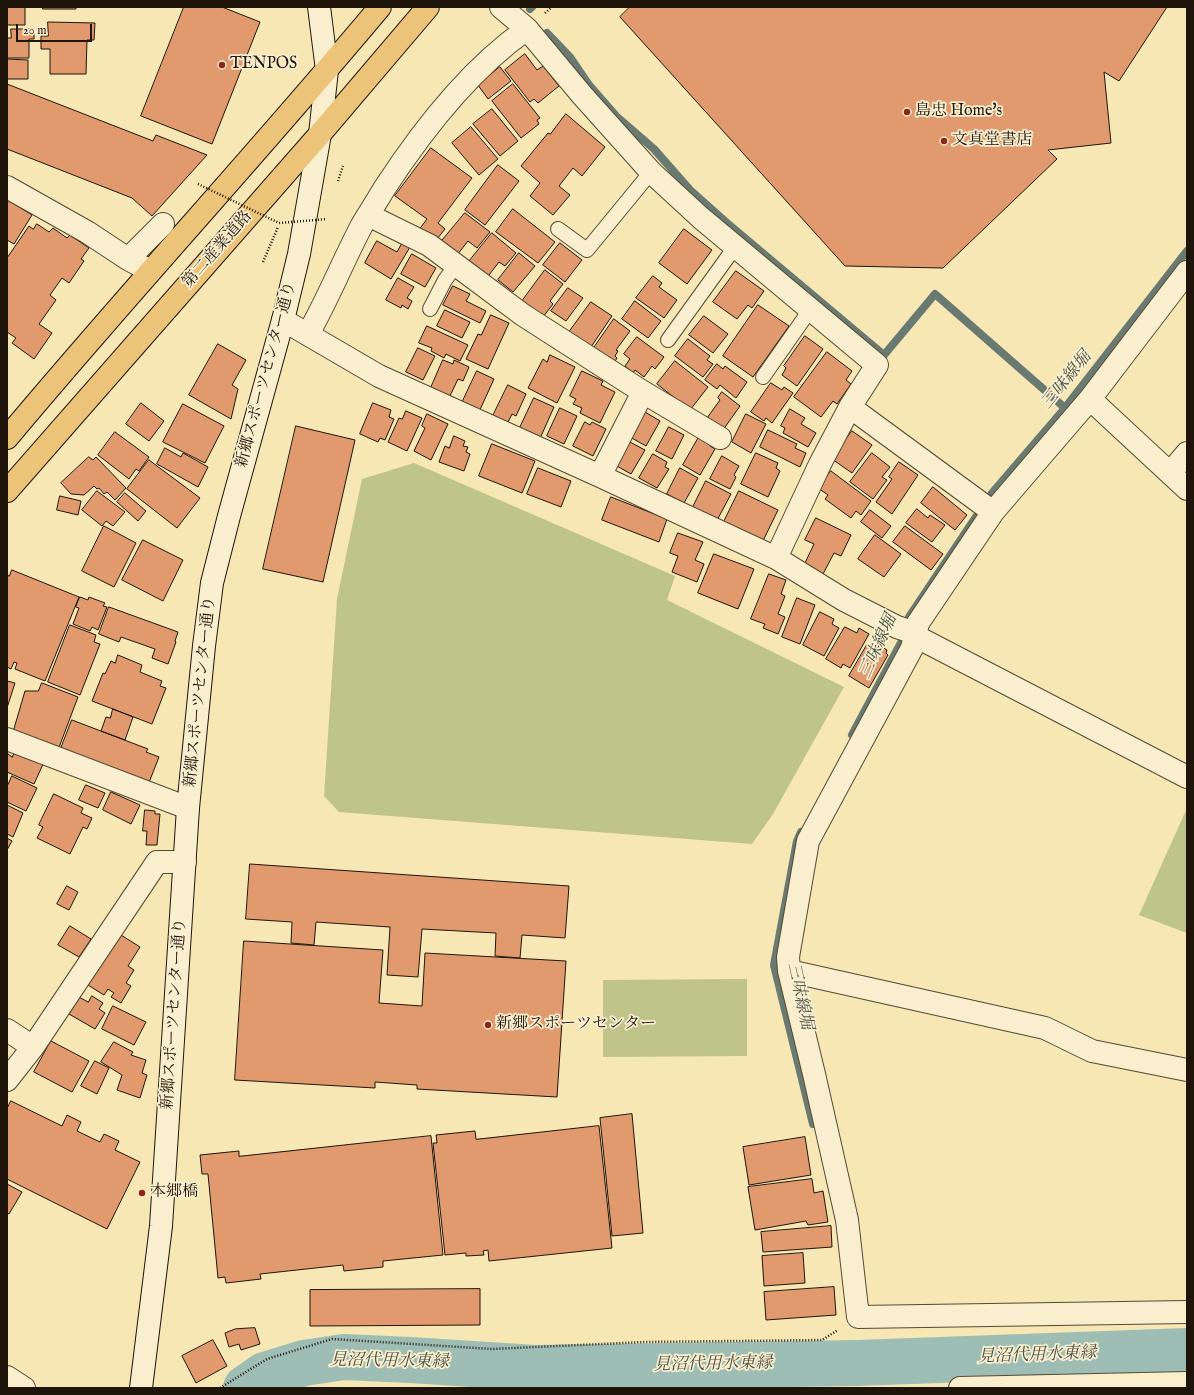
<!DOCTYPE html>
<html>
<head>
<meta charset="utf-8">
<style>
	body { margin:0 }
	#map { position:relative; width:1194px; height:1395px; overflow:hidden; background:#f6e7b5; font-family:"IM FELL English",serif }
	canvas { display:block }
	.frame { position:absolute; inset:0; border:8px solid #1f140a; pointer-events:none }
	.scale { position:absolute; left:16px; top:24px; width:76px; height:18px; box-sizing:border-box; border:2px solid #1f140a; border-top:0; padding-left:5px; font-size:12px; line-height:14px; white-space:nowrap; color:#1f140a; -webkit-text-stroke:3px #f9efcf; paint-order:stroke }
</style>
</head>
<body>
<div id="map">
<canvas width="1194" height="1395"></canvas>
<div class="frame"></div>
<div class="scale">20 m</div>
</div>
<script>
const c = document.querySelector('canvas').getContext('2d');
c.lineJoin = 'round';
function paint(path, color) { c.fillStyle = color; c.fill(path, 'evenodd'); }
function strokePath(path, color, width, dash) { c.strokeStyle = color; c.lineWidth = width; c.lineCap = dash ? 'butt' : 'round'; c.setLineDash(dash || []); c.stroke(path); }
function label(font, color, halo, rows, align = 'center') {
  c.font = font + ' "IM FELL English","Noto Serif JP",serif'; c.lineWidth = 3.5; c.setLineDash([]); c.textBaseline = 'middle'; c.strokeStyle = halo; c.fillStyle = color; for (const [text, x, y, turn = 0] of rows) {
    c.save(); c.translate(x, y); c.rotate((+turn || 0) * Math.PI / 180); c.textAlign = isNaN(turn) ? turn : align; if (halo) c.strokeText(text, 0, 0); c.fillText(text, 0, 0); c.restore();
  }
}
const green = new Path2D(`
	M414,463L675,576L667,600L844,687L773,814L752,844L339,812L324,796L337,599L362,479Z
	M1187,808V933L1139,915Z
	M747,979V1056L603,1057V980Z`);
const stream = new Path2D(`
	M530,9L532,7
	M547,33L570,57L589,85L616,116L654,149L690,190L727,223L884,355L935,294L1065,408
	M852,735L902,641L909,617L992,493L1065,408L1187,251
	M801,832L797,841L774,965L813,1124`);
const river = new Path2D(`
	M246,1388L265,1375L304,1363L344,1357L410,1360L535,1368L857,1363L1187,1351`);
const building = new Path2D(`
	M7,7H25V25H7Z
	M43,7H76V9H43Z
	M184,7H222L260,22L212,144L141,116Z
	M630,7H1167L1119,81L1104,72L1111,143L1048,150L1057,159L943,268L845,266L620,17Z
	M48,22L95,23L94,40H87L86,74H50V49H41V36H48Z
	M11,29H34V39H29V58H7V38H11Z
	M525,54L537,70L543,66L559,86L538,103L534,99L530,102L505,70Z
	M7,59L28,60V79H7Z
	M500,67L511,81L488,99L478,85Z
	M7,84L153,141L156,135L207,155L152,216L132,198L7,149Z
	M513,84L540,118L537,120L539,124L521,138L492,101Z
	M492,109L518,141L500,156L473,124Z
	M566,114L605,147L582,176L573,168L559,186L570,195L553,215L530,196L540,183L521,166L548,133L550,134Z
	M471,127L498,159L479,175L452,143Z
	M431,148L472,178L438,223L445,229L437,239L418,231L427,219L395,196Z
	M498,165L519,181L485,225L465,210Z
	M8,200L32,215L14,244L7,240Z
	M513,209L555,242L538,263L496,232Z
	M465,213L490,232L477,248L468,241L457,255L441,242Z
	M37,224L49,232L53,228L67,238L70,235L89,248L81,259L84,261L69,283L62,278L50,295L56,300L39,324L52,333L34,359L12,343L16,338L7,332V258L29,226L33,229Z
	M684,229L712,250L687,284L659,263Z
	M492,233L516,253L505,266L499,262L486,279L467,264Z
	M377,241L397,252L402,243L410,247L391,279L365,263Z
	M560,243L582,260L565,282L543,265Z
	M519,253L535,266L513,292L498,280Z
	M412,254L436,268L425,287L401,274Z
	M545,270L563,284L550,301L553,304L543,317L520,304Z
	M736,271L764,291L752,308L748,305L737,319L713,302Z
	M653,276L662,283L659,287L677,300L664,318L636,298Z
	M398,278L414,287L407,298L412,301L408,309L402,305L401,308L386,300Z
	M453,286L470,294L466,301L486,311L480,323L443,305Z
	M568,288L583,298L566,321L551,311Z
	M635,301L661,321L648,338L622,319Z
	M591,302L612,316L589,350L567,335Z
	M758,305L789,326L753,377L723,356Z
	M445,310L470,322L462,338L437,326Z
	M491,315L509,323L488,369L466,359L478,334L481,335Z
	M704,316L728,334L713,353L689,335Z
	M614,319L630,331L616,350L618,351L615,356L617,358L614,363L591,352Z
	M427,326L468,345L460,361L446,354L444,358L431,351L432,348L419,343Z
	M805,336L823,349L797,386L782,375L786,368L784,366Z
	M637,337L664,357L655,369L652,366L644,377L635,370L633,373L625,366L630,359L624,354Z
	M688,339L710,356L707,360L713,364L703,377L675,356Z
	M218,344L246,360L232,385L238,389L231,419L189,395Z
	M418,348L435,356L423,380L406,372Z
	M827,352L852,371L846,380L851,384L837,404L833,401L821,417L794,397Z
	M550,355L575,367L557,403L528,388L543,359L547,362Z
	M443,360L453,364L454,360L469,367L463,381L458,379L449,398L430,390Z
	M675,361L708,387L690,410L657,384Z
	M717,364L723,369L725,366L747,382L736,398L720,385L717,389L705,380Z
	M477,371L494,379L478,414L461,405Z
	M582,371L603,381L601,385L615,392L600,423L580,413L582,408L573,404L576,399L570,396Z
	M771,383L782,390L784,387L793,393L772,423L766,418L764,421L751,412Z
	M508,385L526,394L516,416L512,414L506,426L490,422Z
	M722,392L740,406L723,430L707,418L720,400L718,398Z
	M534,398L554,407L538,443L517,434Z
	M141,403L164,421L149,441L126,424Z
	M373,403L391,410L389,417L394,419L385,440L380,438L378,442L360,434Z
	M183,404L224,426L205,463L163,442Z
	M560,408L577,416L564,444L547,436Z
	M790,409L805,418L801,424L816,433L808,447L783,433L785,428L781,426Z
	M406,411L422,418L407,451L388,442L399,418L402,419Z
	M645,412L660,421L646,446L630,437Z
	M427,414L448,424L431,460L414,451L425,428L422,426Z
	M746,414L766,424L751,453L732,442Z
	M585,422L590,425L592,422L606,429L593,456L573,446Z
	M296,426L355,440L323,582L263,569Z
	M669,427L684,435L672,459L656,451Z
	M768,430L797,444L795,448L806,453L800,467L760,447Z
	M852,431L872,445L852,473L832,459Z
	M115,432L149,457L139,471L136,469L129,479L98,455Z
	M454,436L465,441L463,446L468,447L466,452L470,454L464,471L439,462L445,446L449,448Z
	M699,437L711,443L710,446L715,449L700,475L683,465Z
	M628,441L645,450L631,474L615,465Z
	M492,444L535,461L522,493L479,476Z
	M165,448L181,457L183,453L208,467L198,487L157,464Z
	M756,453L778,463L776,468L780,471L768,497L741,484Z
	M872,453L890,467L882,477L887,480L873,499L850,482Z
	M653,454L667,462L665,467L669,469L657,488L639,478Z
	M722,456L739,466L734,475L736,477L730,489L710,479Z
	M89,457L93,460L96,457L126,488L115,500L107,492L104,494L99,488L97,489L94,486L84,495L71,494L61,483Z
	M149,460L200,498L177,528L127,489Z
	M899,462L918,475L892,514L876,502L892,479L889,477Z
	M538,468L571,481L561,507L527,494Z
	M680,468L698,478L684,503L667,494Z
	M831,471L871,501L861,515L856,511L851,518L825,499L828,495L818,488Z
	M706,481L731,494L715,524L691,511Z
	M933,487L967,515L955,530L921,503Z
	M97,491L125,512L113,526L106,521L102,526L82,510Z
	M739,491L778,510L761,545L722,526Z
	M125,493L146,511L138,521L117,502Z
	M60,496L81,501L78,515L57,510Z
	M611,497L667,519L659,542L602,520Z
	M917,509L928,518L930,515L945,525L932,542L906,523Z
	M870,510L891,526L882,538L861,522Z
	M816,518L851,535L841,556L834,553L823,574L804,565L814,544L805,540Z
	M104,526L136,543L114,587L82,571Z
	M905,526L943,554L931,570L893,542Z
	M678,533L703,542L695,560L704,564L697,582L672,572L678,556L670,553Z
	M875,535L901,554L884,577L858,559Z
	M143,540L183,560L163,601L122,580Z
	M714,554L754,569L738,609L698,593Z
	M12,570L79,597L45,681L15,669L17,663L14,662L11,669L7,667V575L9,576Z
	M769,574L786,580L781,594L785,596L778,614L785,617L778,634L763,628L765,624L751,619Z
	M80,597L88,600L89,597L105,603L103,606L107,607L98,630L92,627L90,631L73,624L79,608L76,607Z
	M797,598L815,605L800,644L782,637Z
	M109,607L178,632L175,641L176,642L168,664L152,658L155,649L121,637L119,642L99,634Z
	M820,612L834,619L832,624L839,628L824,656L803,645Z
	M70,625L96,635L94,642L100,644L80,695L48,682Z
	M845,627L857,633L859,628L869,634L850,668L843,664L841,668L826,659Z
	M867,645L877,650L879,645L887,650L886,653L888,655L869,688L849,676Z
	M118,655L142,665L140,672L162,681L160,686L166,688L152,724L92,701L103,673L105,674L111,661L115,663Z
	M7,681L15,683L7,708Z
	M42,683L78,697L58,750L13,732L25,691H38Z
	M113,709L133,717L125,740L101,731L106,717L110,718Z
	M72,720L148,749L146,752L159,757L148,785L60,751Z
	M16,749L44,762L34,784L7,772V756L8,754L12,757Z
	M12,776L37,788L26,811L7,802V783L8,784Z
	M86,785L105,793L98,808L79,800Z
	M111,792L140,805L131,824L103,810Z
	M54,794L83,808L81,813L92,818L87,829L83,827L70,854L37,838L43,827L39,825Z
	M7,805L23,813L13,837L7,834Z
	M145,810L155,811V814H160L157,845H146L147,831H143Z
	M7,838L12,841L7,850Z
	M250,864L569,886L565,938L522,935L520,958L495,956L496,933L422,929L418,977L387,975L390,927L316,922L314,945L291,943L292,922L246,919Z
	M67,886L78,892L69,910L57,904Z
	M70,926L91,939L79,957L58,945Z
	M121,935L140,947L128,966L134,970L126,983L131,986L121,1003L111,997L114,993L108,989L104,995L88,985Z
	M244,941L383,950L379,1003L422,1006L425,953L566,961L557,1097L417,1089V1085L375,1082V1088L235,1080Z
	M92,996L103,1003L99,1009L105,1013L95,1029L69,1014L79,997L88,1002Z
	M113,1006L146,1022L134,1045L102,1029Z
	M51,1041L89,1061L72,1092L34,1072Z
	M114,1042L133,1052L131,1055L146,1060L142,1073L147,1075L140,1098L117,1090L122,1075L101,1062Z
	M95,1061L109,1068L97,1094L81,1086Z
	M11,1101L62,1126L67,1115L81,1122L77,1131L100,1142L104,1134L119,1141L115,1150L140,1162L107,1229L7,1179V1109Z
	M632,1114L643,1233L612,1236L600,1118Z
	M599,1126L612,1248L489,1261L488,1250L483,1251L484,1255L466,1256V1253L445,1255L433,1143H437L436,1135L475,1131L476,1139Z
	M431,1136L443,1255L383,1261V1267L344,1271L343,1265L260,1274L261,1279L226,1283L225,1277L218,1278L208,1174H202L200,1155L239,1151V1156Z
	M805,1137L811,1175L749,1185L743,1147Z
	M812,1179L814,1193L823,1191L828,1222L808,1225L806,1221L755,1230L748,1187Z
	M7,1184L22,1192L9,1214L7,1213Z
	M831,1226L832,1247L763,1252L761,1232Z
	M803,1253L805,1283L764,1286L762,1256Z
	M834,1287L836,1315L766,1320L764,1292Z
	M480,1289V1325L310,1326V1290Z
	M255,1328L260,1344L241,1350L239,1344L229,1347L225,1333L235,1329Z
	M213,1340L227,1366L196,1383L182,1356Z`);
const path = new Path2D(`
	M545,13L552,7
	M338,181L343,166
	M263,262L278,227
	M220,1388L267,1359L332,1339L492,1349L645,1342L822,1340L838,1330`);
const lane = new Path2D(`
	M558,229L587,250L651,172
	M430,309L445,280L456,265
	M668,340L735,247
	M763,377L810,310`);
const street = new Path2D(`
	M501,7L527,29L582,95L651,172L701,218L877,365L850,407L820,464L776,558
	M7,187L87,232L128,259L150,271
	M368,215L429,245L456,265L523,315L643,392L720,438
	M128,259L163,224
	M1187,272L1090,399L993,512L918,623L912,648L808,841L788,957L789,971L814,1074L847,1220L858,1317L1187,1312
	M283,320L379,376L600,476L776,558L844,600L897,627L909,631L915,636L1187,777
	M308,334C328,299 343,261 362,225C369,213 377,201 384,189C421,132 471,68 527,29
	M1090,399L1187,489
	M850,407L993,512
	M1170,473L1187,453
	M600,476L643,392
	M7,739L188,808
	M789,971L1045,1028L1092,1051L1187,1070
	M7,1030L33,1047
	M7,1080L33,1047L157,862H185
	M7,1377L24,1388
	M960,1388L1187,1383`);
const secondary = new Path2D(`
	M141,1388L161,1226L188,808L204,646L212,583L229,516L283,320L299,254L309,197L320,134L327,70L319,7`);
const primary = new Path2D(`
	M7,438C129,292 258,153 380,7
	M7,491L320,134L428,7`);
const pathBridge = new Path2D(`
	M198,184L279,223L327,219`);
const markers = [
	[222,65,4,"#8f2418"],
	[907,112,4,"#8f2418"],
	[944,141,4,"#8f2418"],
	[488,1025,4,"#8f2418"],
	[142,1193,4,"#8f2418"]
];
const poiNames = [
	["TENPOS",230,65],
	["島忠 Home's",915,112],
	["文真堂書店",952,141],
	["新郷スポーツセンター",496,1025],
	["本郷橋",150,1193]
];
const streetNames = [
	["第二産業道路",218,250,-49],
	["新郷スポーツセンター通り",267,375,-75],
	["新郷スポーツセンター通り",201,692,-84],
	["新郷スポーツセンター通り",175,1014,-86]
];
const waterNames = [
	["三味線堀",1067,381,-51],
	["三味線堀",879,647,-66],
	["三味線堀",799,996,78],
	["見沼代用水東縁",1037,1356,-2],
	["見沼代用水東縁",389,1362,1],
	["見沼代用水東縁",713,1365,-1]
];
paint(green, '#bfc48b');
strokePath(stream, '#6b7a71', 8);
strokePath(river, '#9ebeb5', 46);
paint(building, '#e19a6e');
strokePath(building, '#1f140a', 1);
strokePath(lane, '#554935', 16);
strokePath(street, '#554935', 24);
strokePath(secondary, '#1f140a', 24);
strokePath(primary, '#1f140a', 24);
strokePath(path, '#1f140a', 2.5, [1, 2]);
strokePath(lane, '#f9efcf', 14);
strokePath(street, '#f9efcf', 22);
strokePath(secondary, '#f9efcf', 22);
strokePath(primary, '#ebc47a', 22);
strokePath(pathBridge, '#1f140a', 2.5, [1, 2]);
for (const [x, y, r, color] of markers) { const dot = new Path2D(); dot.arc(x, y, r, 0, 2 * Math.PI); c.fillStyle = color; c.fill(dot); strokePath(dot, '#f9efcf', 1.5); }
label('16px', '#1f140a', '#f9efcf', poiNames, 'left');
label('16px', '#1f140a', '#f9efcf', streetNames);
label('italic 17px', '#4b5046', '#f9efcf', waterNames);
</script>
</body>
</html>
